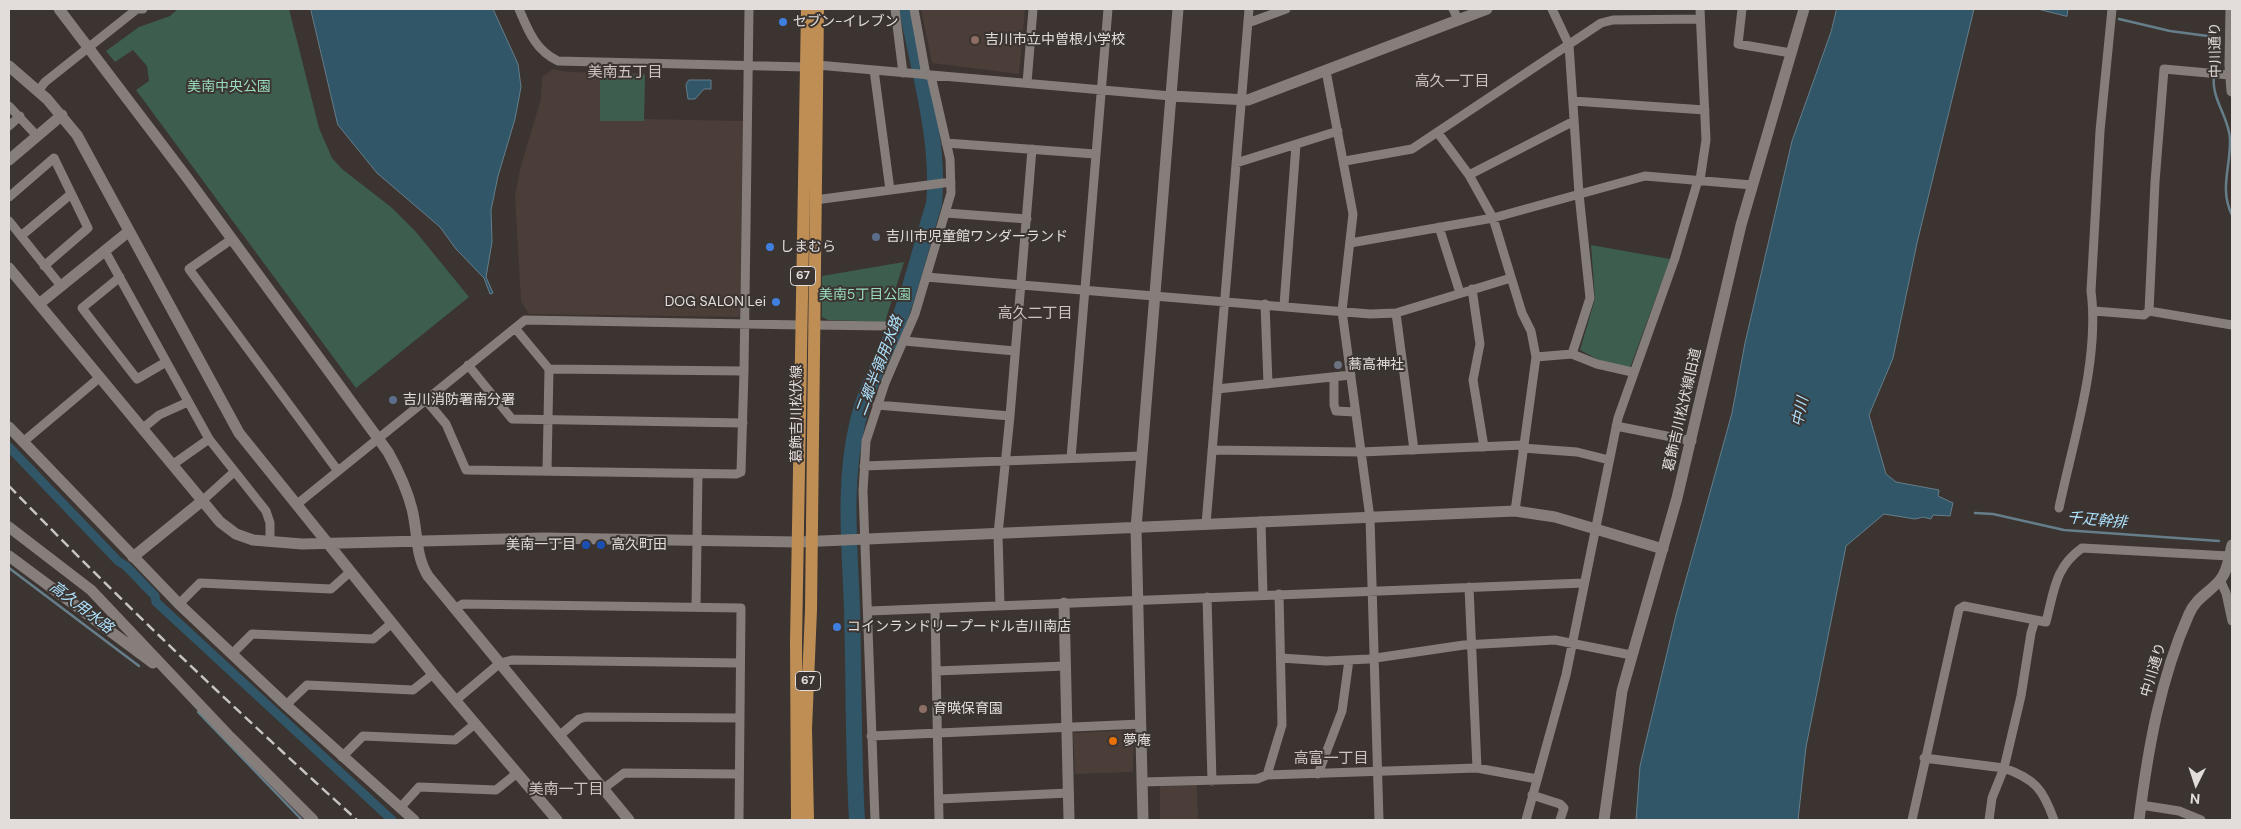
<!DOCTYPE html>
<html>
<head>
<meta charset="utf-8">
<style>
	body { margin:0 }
	#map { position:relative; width:2241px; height:829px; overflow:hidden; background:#3b3431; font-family:"DM Sans",sans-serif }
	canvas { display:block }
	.frame { position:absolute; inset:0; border:10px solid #e2dddb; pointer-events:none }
	.north { position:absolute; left:2171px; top:759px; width:50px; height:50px; -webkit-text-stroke:4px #3b3431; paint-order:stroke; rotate:184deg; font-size:14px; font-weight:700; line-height:20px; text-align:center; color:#e2dddb }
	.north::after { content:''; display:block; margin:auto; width:18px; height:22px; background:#e2dddb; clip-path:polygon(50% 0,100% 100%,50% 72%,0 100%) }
</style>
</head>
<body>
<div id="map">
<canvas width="2241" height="829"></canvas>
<div class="frame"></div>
<div class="north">N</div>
</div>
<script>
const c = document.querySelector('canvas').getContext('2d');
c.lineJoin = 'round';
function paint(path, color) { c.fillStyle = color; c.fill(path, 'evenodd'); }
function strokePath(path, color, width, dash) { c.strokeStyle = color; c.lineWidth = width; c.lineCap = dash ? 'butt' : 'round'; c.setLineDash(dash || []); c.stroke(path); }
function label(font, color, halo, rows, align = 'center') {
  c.font = font + ' "DM Sans","Noto Sans JP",sans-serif'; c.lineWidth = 4; c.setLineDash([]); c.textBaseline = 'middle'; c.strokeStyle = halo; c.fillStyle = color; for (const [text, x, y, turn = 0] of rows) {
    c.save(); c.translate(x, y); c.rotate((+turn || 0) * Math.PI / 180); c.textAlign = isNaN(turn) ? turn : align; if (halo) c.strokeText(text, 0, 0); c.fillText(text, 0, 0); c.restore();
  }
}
const built = new Path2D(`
	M921,9H1025L1019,74L932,63Z
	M553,69L568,72L645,73L644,119L743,121L740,314L744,317L529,314L521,301L515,196L520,169L541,99L542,77Z
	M1134,730L1133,772L1075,774L1073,733Z
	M1160,785H1197L1198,820H1160Z`);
const green = new Path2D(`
	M178,9H289L319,128L332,158L342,169L391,207L416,232L469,297L356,388L136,90L149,81L147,66L133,50L115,62L106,51L139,27L170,16Z
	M600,74L645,75L644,121H600Z
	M1591,245L1670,259L1630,368L1599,360L1580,350L1595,299Z
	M904,262L885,322L828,320L822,317V276Z`);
const water = new Path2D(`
	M311,9H493L518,64L521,87L515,119L498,176L491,210L492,242L486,277L493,293L490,294L484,278L456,249L440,227L377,173L338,125Z
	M1837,9H1974L1917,243L1893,358L1869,415L1886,474L1896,482L1939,490L1938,496L1953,503L1950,516L1933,515L1931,519L1923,517L1915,519L1884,514L1846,546L1806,747L1798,820H1636L1640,766L1676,615L1732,413L1745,343L1792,141L1831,32Z
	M2038,9H2068L2067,16Z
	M689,80H711V89H704L695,99H688L686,85Z`);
const stream = new Path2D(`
	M2119,19L2170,31L2215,37L2219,46L2215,71
	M2214,76C2211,99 2229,117 2230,139C2231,166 2219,189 2232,215
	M1975,513L1993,514L2064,530L2219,541
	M9,568L139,666
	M198,712L302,820`);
const canal = new Path2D(`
	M9,447L118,561L126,566L155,596L156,602L392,820`);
const river = new Path2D(`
	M857,820C853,750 854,680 852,609C850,549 843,484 857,425C865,388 885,355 899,320C913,282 922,242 934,204C940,141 919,71 907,9`);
const minor = new Path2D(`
	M519,9C528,30 535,50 558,61L806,67
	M895,9L903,73
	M914,9L926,75
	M1453,9L1458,19
	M1700,9L1706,140L1700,180
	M1742,9L1738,44L1791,53
	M1248,23L1286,9
	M817,65L1171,96
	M874,70L890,190
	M1326,71L1353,214L1342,311L1370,518L1379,820
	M1027,83L1033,9
	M38,91L45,82L137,9H143
	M1573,101L1705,110
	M9,106L37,136
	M9,126L20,116
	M1438,133L1469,175L1493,218L1522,313L1531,331L1536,357L1515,511
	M946,143L1095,154
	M1345,161L1412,149L1601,23L1613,20L1700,19
	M1236,163L1338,131
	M1469,175L1574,121
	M9,197L54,158L88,228L44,266
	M815,200L951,182
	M946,213L1027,219
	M9,221L61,286
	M1439,227L1460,293
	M21,236L71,194
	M232,239L189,269L338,471
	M1350,243L1493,218L1645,176L1752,185
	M105,251L209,439L266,511L270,523V542
	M120,277L82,308L137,379L166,362
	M926,277L1370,314L1396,313L1511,278
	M1472,289L1480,344L1473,380L1484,447
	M1265,304L1268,384
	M1284,305L1296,145
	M2094,311L2144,315L2149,311L2232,325
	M2149,311L2155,182L2164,69L2230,75
	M1396,313L1414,450
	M813,325L887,326
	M515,328L549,369L547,471
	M904,341L1015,351
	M1572,354L1597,364L1632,372
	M1536,357L1572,354L1590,298L1579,194L1569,45L1552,9
	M468,365L512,419L743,423
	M549,369L744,371
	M1334,377V405L1336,411L1355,412
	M1217,389L1351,375
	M425,399L446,424L466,470L736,474L741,472L744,371L749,9
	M877,405L1010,416
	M1616,426L1692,441
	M142,429L159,415L188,402
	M23,442L99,378
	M1522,448L1577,452L1609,460
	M1212,450L1361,452L1523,445
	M1071,458L1108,9
	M172,465L209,439
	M864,466L1141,456
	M202,501L234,472
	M296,505L525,320L802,325
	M2059,508C2073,441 2100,359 2091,291L2100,131L2112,9
	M1261,521L1263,595
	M1206,524L1249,9
	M2220,580L2226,593L2232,621
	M1469,587L1477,768
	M1207,597L1212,781
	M179,604L200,583L331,589L350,572
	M1000,606L998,534L1010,416L1032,149
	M696,607L698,474
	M454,609L463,604L741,608L739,820
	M935,609L939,820
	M869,611L1584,583
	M232,654L252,634L373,639L392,623
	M1281,658L1326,661L1369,659L1464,645L1555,640L1631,655
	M936,671L1066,666
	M456,700L500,663L512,660L740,663
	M286,705L307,685L413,690L433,674
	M559,736L579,719L586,717L738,718
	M871,736L1141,724
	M342,757L363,736L455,740L475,724
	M1924,758L2004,768C2035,779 2043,789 2054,820
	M1318,774L1342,711L1349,660
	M1267,775L1282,725L1279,594
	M1142,782L1257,779L1267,775L1477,768L1537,779
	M603,789L624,773L739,774
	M1532,795L1560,804L1564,808L1560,820
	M939,799L1069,793
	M2141,805L2179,811L2201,820
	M400,808L419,787L496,790L516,774
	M875,820L863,491L866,441L885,383L915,314L951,193L950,159L931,76
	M1526,820L1566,675L1618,418L1675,258L1698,180
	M1912,820L1959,609L1964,606L2046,622C2054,591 2055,567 2082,548L2229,556
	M1989,820L1992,798L2004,768L2021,696L2031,633L2035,620`);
const tertiary = new Path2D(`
	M59,9L185,175L388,452C398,470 407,489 412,509C418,533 415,555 428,576L629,820
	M2231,9L2230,65L2232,91
	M9,66L47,99L77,135L239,433L433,674L557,820
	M1171,96L1248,100L1487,9
	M9,160L62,115
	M9,268L220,522L236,534L253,540L302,544L544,538L798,542L1515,511L1555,517L1663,549
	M39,304L128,232
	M9,427L179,604L286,705L414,820
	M9,527L91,590L231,738L313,820
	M9,556L153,663
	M133,557L202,501
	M1064,603L1069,820
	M1143,820L1136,528L1178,9
	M1604,820L1622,691L1677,498L1741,225L1804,9
	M2139,820C2148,749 2160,679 2189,614C2196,598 2209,593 2220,580C2228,571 2229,556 2232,545`);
const primary = new Path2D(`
	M797,820L796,642L807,9
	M808,820L806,729L811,610L818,9`);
const rail = new Path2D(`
	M9,486C121,602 238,712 357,820`);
const markers = [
	[783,22,5,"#3f7fe0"],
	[975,40,5,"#8d6e63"],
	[876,237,5,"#5c6f8a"],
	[770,247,5,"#3f7fe0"],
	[776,302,5,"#3f7fe0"],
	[1338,365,5,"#6b7280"],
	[393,400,5,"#5c6f8a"],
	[586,545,5,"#1a4fb4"],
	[601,545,5,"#1a4fb4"],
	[837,627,5,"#3f7fe0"],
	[923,709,5,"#8d6e63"],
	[1113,741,5,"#e8710a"]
];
const shields = [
	[803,276,25],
	[808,681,25]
];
const shieldNames = [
	["67",803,276],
	["67",808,681]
];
const poiNames = [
	["セブン-イレブン",793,22],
	["吉川市立中曽根小学校",985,40],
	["吉川市児童館ワンダーランド",886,237],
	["しまむら",780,247],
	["DOG SALON Lei",766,302,"right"],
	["蕎高神社",1348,365],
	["吉川消防署南分署",403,400],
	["美南一丁目",576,545,"right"],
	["高久町田",611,545],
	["コインランドリープードル吉川南店",847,627],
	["育暎保育園",933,709],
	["夢庵",1123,741]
];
const streetNames = [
	["中川通り",2216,50,-91],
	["葛飾吉川松伏線旧道",1683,410,-77],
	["葛飾吉川松伏線",797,414,-90],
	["中川通り",2154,670,-73]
];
const parkNames = [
	["美南中央公園",229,87],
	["美南5丁目公園",865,295]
];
const neighbourhoodNames = [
	["美南五丁目",625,73],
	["高久一丁目",1452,82],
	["高久二丁目",1035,314],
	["高富一丁目",1331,759],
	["美南一丁目",566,790]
];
const waterNames = [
	["二郷半領用水路",880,366,-69],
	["中川",1801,412,-78],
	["千疋幹排",2097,521,5],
	["高久用水路",81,608,37]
];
paint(built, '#4b3d38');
paint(green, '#3d5d4e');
paint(water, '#305668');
strokePath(water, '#657e8a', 1);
strokePath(stream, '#657e8a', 2.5);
strokePath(canal, '#305668', 9);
strokePath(river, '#305668', 16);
strokePath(minor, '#867e7b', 9);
strokePath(tertiary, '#867e7b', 11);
strokePath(primary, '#be8e55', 12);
strokePath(rail, '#c9c4c2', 2.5, [10, 5]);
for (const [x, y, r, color] of markers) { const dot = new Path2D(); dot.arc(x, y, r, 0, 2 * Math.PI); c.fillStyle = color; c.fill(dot); strokePath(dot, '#3b3431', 2); }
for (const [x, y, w] of shields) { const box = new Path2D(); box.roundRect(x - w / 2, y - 9.5, w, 19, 4); c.fillStyle = '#3b3431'; c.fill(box); strokePath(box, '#e2dddb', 1); }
label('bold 12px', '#e2dddb', null, shieldNames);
label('14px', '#e2dddb', '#3b3431', poiNames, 'left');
label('14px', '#e2dddb', '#3b3431', streetNames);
label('14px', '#98dcbc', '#3b3431', parkNames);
label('15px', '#cec5c2', '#3b3431', neighbourhoodNames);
label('italic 15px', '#ade1fd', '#3b3431', waterNames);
</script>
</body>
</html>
